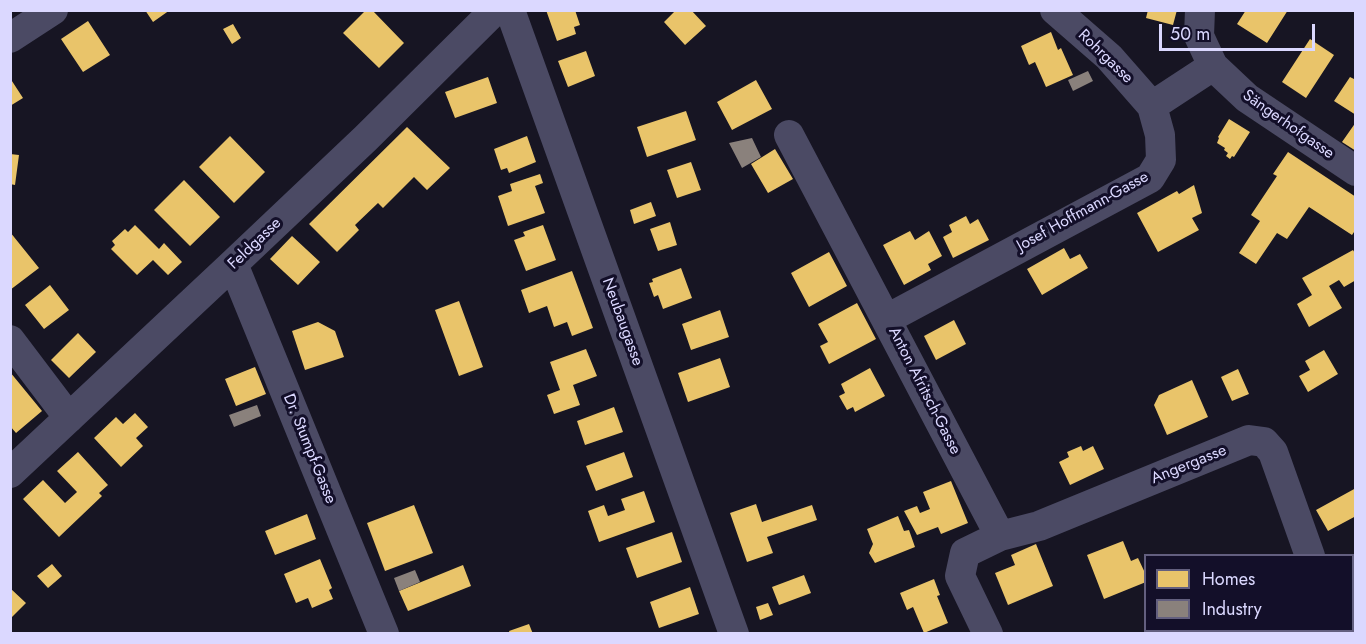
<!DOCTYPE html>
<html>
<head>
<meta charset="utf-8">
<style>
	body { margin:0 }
	#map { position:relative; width:1366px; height:644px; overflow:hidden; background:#171523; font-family:Jost,sans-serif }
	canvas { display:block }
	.frame { position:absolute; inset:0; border:12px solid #dbd8ff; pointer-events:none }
	.legend { position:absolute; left:1144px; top:554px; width:210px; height:78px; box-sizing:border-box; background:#130f29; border:2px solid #635f7f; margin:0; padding:8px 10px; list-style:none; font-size:18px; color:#dbd8ff }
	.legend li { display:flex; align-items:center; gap:12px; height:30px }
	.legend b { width:30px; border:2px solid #635f7f }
	.scale { position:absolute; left:1159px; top:24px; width:156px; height:27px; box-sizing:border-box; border:3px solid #dbd8ff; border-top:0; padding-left:8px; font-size:18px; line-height:21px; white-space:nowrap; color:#dbd8ff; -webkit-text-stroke:4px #130f29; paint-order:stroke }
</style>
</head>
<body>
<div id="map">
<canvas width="1366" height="644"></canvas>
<div class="frame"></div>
<ul class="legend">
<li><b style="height:16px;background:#e9c46a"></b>Homes</li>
<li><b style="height:16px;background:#8a817c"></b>Industry</li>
</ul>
<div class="scale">50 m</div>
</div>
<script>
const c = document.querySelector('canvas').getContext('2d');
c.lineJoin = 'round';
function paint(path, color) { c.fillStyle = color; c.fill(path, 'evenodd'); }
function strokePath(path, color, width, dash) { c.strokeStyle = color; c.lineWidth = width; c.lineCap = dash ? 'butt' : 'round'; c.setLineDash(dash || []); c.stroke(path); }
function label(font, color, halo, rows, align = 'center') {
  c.font = font + ' Jost,sans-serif'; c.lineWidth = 6; c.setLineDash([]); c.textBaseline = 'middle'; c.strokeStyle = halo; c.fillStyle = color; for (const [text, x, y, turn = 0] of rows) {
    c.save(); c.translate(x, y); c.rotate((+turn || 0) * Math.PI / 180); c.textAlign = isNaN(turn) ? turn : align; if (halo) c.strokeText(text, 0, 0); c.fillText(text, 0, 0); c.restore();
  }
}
const homes = new Path2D(`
	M145,10H170L153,22Z
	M366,10H372L404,43L379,68L343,33Z
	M546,10H575L580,25L574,27L576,34L557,41Z
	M676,10H691L706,26L685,45L664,22Z
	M1148,10H1177L1173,25L1146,18Z
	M1246,10H1288L1267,43L1237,24Z
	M88,21L110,55L83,72L61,39Z
	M233,24L241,38L232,44L223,29Z
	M1051,32L1058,50L1061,48L1073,75L1046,87L1035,62L1029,65L1021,46Z
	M1310,39L1334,55L1306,98L1282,82Z
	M586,51L595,76L568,87L558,61Z
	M488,77L497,103L455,118L445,92Z
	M1350,77L1356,80V115L1334,101Z
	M10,78L23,98L10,106Z
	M756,80L772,109L732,130L717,102Z
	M686,111L696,140L647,157L637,127Z
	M1229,119L1250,132L1234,157L1232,156L1230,159L1226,156L1228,153L1224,150L1225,148L1217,143L1219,138L1218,137Z
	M1356,122V151L1342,142Z
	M407,127L450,168L427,190L414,177L383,208L378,203L355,225L359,230L337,252L309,224Z
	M230,136L265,172L234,203L199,167Z
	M527,136L536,162L509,173L507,168L501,170L494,149Z
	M775,149L793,179L768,193L751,164Z
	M1288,152L1356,197V229L1352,235L1309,207L1287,239L1277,233L1256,264L1239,253L1260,221L1251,215L1277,176L1273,174Z
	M10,154L19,155L15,185L10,184Z
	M691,162L701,190L677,198L667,170Z
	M540,174L543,183L535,186L545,213L508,226L498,196L512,191L510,184Z
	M184,180L220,217L190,246L154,210Z
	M1194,185L1202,213L1192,218L1199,230L1158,252L1137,213L1177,191L1179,194Z
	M651,202L656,216L634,224L630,210Z
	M966,216L970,224L978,219L989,240L953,258L943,237L952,232L949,225Z
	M670,222L677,245L658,251L650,229Z
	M135,225L159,249L164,243L182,262L168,275L153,260L137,275L111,249L115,245L112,241L125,229L128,232Z
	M543,225L556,260L526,271L514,240L525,236L523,232Z
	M910,231L915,240L929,231L942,256L928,264L931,270L904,285L883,245Z
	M10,232L39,268L10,290Z
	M292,236L320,262L298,285L270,259Z
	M1064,248L1070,259L1080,254L1088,268L1042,295L1027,269Z
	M1353,250L1356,255V280L1344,287L1339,280L1329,286L1342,308L1309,327L1297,304L1312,295L1302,278Z
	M829,252L847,286L809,307L791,273Z
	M681,268L692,298L663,309L658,295L654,297L649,283L653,282L652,279Z
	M572,271L593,328L572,336L567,322L554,327L547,306L529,313L521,290Z
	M50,285L69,310L44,329L25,305Z
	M459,301L483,367L459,376L435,310Z
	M857,303L876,339L829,364L820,346L828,342L818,324Z
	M720,310L729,337L691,350L682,324Z
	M954,320L966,344L936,360L924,336Z
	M318,322L335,331L344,357L305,370L292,331Z
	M78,333L96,352L69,378L51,360Z
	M586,349L597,376L573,385L580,405L554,414L547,395L560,390L550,362Z
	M1324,350L1338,374L1308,392L1299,376L1310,370L1305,361Z
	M720,358L730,387L688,402L678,373Z
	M255,367L266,394L236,406L225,379Z
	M870,368L885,396L855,412L853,407L847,410L839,396L845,393L841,384Z
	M1238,369L1249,394L1232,401L1221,377Z
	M10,372L42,411L16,433L10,426Z
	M1192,380L1208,417L1167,435L1154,405L1159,395Z
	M614,407L623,432L585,445L577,421Z
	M135,413L148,427L136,438L143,446L121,467L94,438L116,417L123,424Z
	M1081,446L1083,451L1093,446L1104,469L1070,485L1059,462L1069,457L1067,452Z
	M78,452L108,485L99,493L102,496L59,537L23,499L43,480L65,503L77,492L57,471Z
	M624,452L633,477L596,491L586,466Z
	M951,481L968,523L941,534L938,527L917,535L904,511L917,506L920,513L930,509L923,492Z
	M1356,488V516L1328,531L1316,510Z
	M644,491L655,522L599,542L588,511L604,505L608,516L625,510L621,499Z
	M756,504L762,522L812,505L817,520L767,537L773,553L747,562L730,513Z
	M414,505L433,553L385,571L367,523Z
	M307,514L316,539L275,555L265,531Z
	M898,516L904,531L909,530L915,547L875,563L869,553L873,544L867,529Z
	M672,532L682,562L637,578L626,548Z
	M1123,541L1131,561L1138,558L1146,575V582L1104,599L1087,555Z
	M1036,544L1053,586L1008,605L995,573L1015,565L1011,555Z
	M320,559L332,588L329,590L333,599L312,608L308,598L296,603L284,574Z
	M52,564L62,576L48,588L37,576Z
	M463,565L471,586L408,611L399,591Z
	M804,575L811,593L779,605L772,587Z
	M934,579L940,595L937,596L948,623L924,633L913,607L907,610L900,593Z
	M690,587L699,614L659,628L650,602Z
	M10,588L26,603L10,619Z
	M768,603L773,615L760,620L756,607Z
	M529,624L533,634H510L509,631Z
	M1200,630H1272L1273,634H1193Z`);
const industry = new Path2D(`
	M1088,71L1093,81L1073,91L1068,80Z
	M752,138L761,157L742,168L729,143Z
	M257,405L261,416L234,427L229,415Z
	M415,570L420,582L399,591L394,578Z`);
const minor = new Path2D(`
	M510,10L734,634
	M1055,10L1109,57L1152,106
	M1200,10L1199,36L1213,66L1247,98L1356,171
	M10,38L53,10
	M789,135L1000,536L965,553L960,576L988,634
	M233,264L384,634
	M887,319L1150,178L1161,160L1160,135L1152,106L1213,66
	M10,340L69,418
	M10,473L233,264L366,138L495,10
	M1000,536L1039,526L1249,440L1264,442L1273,452L1310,556
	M1341,630L1342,634`);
const streetNames = [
	["Rohrgasse",1105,57,44],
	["Sängerhofgasse",1288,125,35],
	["Josef Hoffmann-Gasse",1083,212,-29],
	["Feldgasse",255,244,-44],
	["Neubaugasse",622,322,70],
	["Anton Afritsch-Gasse",924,391,63],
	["Dr. Stumpf-Gasse",309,449,68],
	["Angergasse",1189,465,-22]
];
paint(homes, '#e9c46a');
paint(industry, '#8a817c');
strokePath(minor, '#4b4a64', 30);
label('16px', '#dbd8ff', '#130f29', streetNames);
</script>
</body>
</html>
